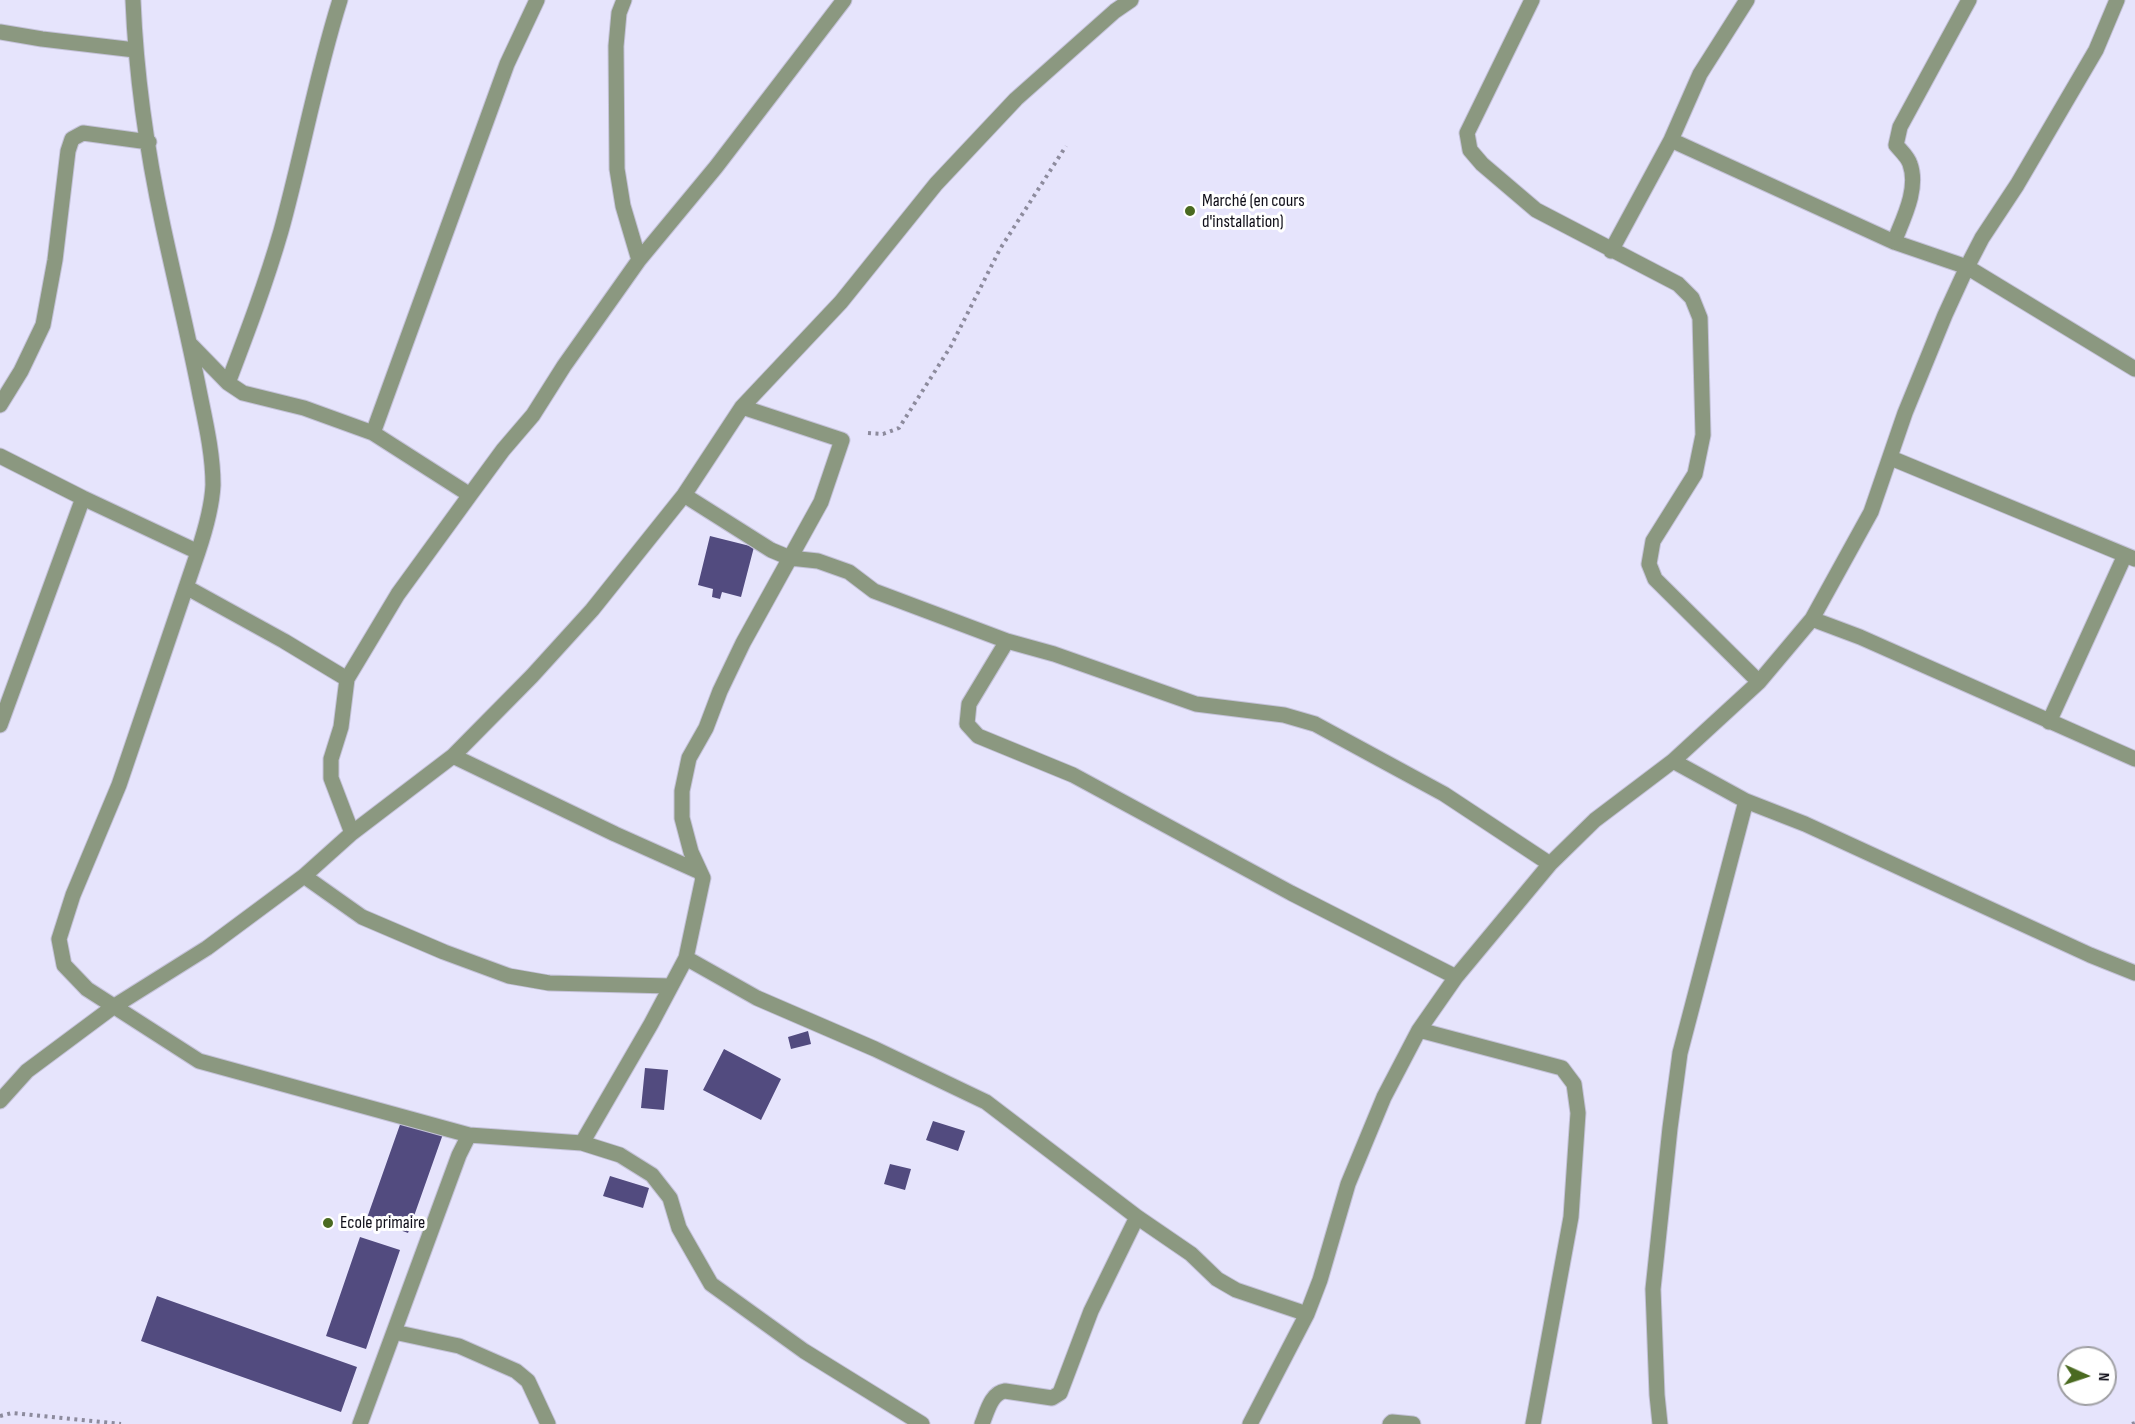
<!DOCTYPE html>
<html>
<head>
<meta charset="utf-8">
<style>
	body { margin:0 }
	#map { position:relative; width:2135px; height:1424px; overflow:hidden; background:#e6e4fc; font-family:"Sofia Sans Condensed",sans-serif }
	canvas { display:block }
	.north { position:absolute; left:2057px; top:1346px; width:60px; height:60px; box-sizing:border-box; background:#fff; border:2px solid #9f9fa3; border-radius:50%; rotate:93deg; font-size:16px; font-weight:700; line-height:24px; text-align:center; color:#100f19 }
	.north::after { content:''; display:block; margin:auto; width:21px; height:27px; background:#4a6a20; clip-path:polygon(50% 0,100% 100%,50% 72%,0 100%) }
</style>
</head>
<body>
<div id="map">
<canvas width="2135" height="1424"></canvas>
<div class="north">N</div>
</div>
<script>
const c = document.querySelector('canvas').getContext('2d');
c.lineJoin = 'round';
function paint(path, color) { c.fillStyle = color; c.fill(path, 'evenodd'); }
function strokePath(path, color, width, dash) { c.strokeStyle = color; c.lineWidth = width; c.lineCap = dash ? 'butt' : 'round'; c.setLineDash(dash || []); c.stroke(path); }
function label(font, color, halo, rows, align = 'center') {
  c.font = font + ' "Sofia Sans Condensed",sans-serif'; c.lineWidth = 6; c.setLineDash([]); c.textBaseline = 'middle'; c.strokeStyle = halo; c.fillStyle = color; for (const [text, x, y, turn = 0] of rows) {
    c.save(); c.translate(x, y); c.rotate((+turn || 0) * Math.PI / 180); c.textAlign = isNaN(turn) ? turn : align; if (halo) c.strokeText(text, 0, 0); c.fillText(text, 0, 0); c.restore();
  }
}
const building = new Path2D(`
	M710,536L754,547L741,597L722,592L720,599L712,597L713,589L698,585Z
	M808,1031L811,1044L791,1049L788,1037Z
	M724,1049L781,1079L761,1120L703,1090Z
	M645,1068L668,1070L664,1110L641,1108Z
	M402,1119L443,1134L408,1233L367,1218Z
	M933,1121L965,1131L958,1151L926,1140Z
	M890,1164L911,1169L905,1190L884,1184Z
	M610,1176L649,1188L643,1208L603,1196Z
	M360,1237L400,1250L366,1349L326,1336Z
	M157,1296L357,1367L341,1412L141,1341Z`);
const path = new Path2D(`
	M868,433L883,434L899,428L951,346L1000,249L1066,146
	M0,1416L12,1413L121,1424
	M2132,1424L2135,1423`);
const minor = new Path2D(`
	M133,0C136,75 147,152 163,226C175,282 189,338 200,395C206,424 213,455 213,485C212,507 205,531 198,552L119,785L73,895L59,939L64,965L87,989L199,1061L469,1135L582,1143L620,1155L652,1175L670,1198L679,1228L711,1284L804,1351L922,1424
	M624,0L619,13L616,46L617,169L623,206L639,260
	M1532,0L1467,133L1470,150L1482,164L1536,210L1678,284L1692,298L1700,318L1703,435L1695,474L1653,541L1649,564L1655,579L1759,682
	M0,32L42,39L135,50
	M1671,140L1894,242L1967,267L2135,369
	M1894,242C1903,219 1919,189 1910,164C1908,157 1901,151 1896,145L1900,127L1969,0
	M1611,251L1671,140L1700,74L1747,0
	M191,345L228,383L243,393L304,408L373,433
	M228,383C247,333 266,283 281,231C302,155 316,76 340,0
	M0,405L21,371L43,325L55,260L68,151L72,139L83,133L149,142
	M742,407L842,440L821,502L743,643L720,691L706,728L689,758L682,791V818L691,852L703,878L686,958L757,998L875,1049L986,1102L1137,1217
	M0,456L83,498L198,552
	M1891,458L2135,559
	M470,495L503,450L533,415L564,366L639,260L716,167L844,0
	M684,495L771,550L790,558L818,561L849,572L874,591L1007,641L1054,654L1196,704L1284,715L1315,724L1444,794L1550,864
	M186,587L284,641L347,679
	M1812,619L1860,637L2135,759
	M1007,641L969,704L967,724L978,736L1073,775L1291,893L1456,977
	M2049,722L2125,555
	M0,725L83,498
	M453,756L615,834L700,872
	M1746,801L1805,824L2090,955L2135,973
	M352,833L331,778V759L341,727L347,679L398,594L470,495L373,433L507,64L537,0
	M304,876L362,917L444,952L509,976L549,983L670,986
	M1419,1030L1562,1068L1574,1084L1578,1113L1571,1217L1533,1424
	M0,1101L27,1071L113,1007L207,948L304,876L352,833L453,756L532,676L592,610L684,495L742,407L841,302L936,184L1016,99L1115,11L1131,0
	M582,1143L651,1024L686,958
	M394,1332L459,1346L516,1371L528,1381L548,1424
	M360,1424L459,1155L469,1135
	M982,1424C987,1412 991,1393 1005,1391L1052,1398L1060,1393L1091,1311L1137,1217L1191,1254L1217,1279L1236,1290L1307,1314
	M1250,1424L1307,1314L1320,1280L1348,1184L1384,1097L1419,1030L1456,977L1550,864L1595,820L1673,761L1759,682L1812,619L1871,512L1905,413L1945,315L1967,267L1982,238L2017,185L2096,50L2117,0
	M1390,1424L1392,1422L1413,1424
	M1660,1424L1657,1395L1653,1289L1670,1128L1680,1053L1746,801L1673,761`);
const markers = [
	[1190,211,6,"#4a6a20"],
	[328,1223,6,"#4a6a20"]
];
const poiNames = [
	["Marché (en cours",1202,201],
	["d'installation)",1202,222],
	["Ecole primaire",340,1223]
];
paint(building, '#524b7f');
strokePath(minor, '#c4c2d8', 17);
strokePath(path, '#8d8b9d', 4, [3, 4.5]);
strokePath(minor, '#8b9880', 15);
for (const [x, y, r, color] of markers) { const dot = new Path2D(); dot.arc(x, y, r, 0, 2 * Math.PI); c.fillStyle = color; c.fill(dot); strokePath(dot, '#fff', 2); }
label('18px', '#100f19', '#fff', poiNames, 'left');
</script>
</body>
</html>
